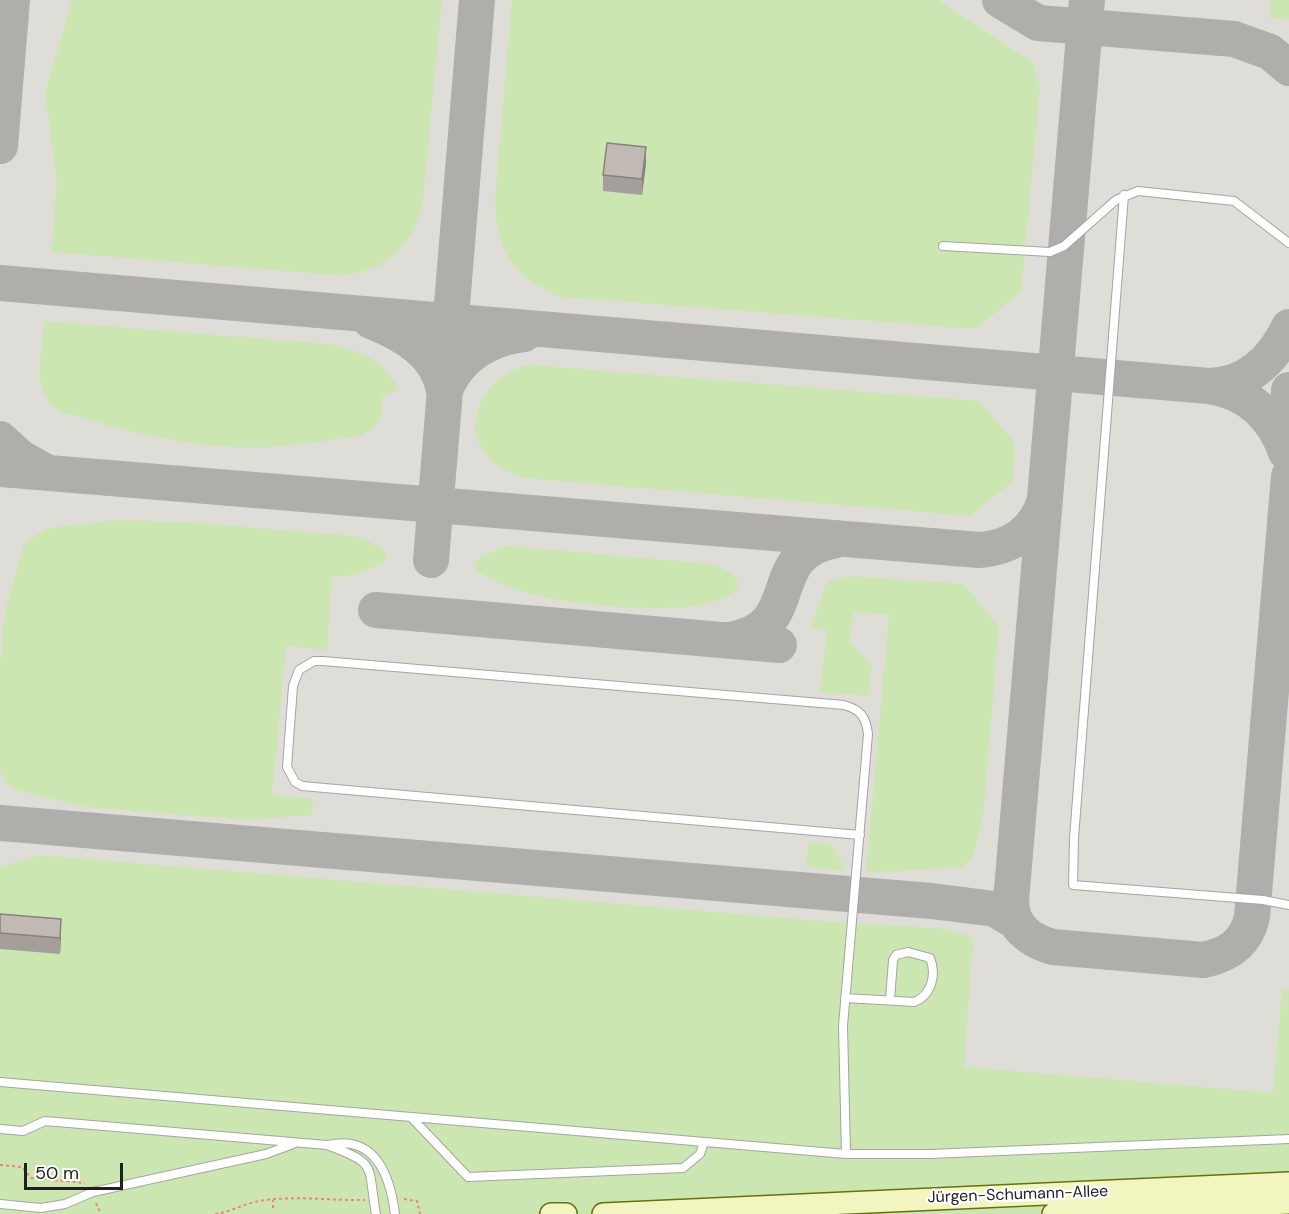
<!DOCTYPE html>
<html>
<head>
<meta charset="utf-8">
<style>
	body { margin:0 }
	#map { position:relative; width:1289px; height:1214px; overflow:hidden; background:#f0ede7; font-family:"DM Sans",sans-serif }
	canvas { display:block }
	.scale { position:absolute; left:24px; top:1163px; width:99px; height:27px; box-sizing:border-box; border:3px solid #202020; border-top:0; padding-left:8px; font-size:18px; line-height:21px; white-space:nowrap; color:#202020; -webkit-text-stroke:4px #fff; paint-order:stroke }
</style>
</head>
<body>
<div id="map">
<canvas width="1289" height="1214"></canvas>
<div class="scale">50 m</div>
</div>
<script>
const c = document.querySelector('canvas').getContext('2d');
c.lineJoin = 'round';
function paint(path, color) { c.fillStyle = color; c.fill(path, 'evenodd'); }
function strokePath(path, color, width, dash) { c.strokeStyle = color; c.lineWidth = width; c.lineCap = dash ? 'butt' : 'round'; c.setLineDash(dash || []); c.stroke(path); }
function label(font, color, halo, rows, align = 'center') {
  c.font = font + ' "DM Sans",sans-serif'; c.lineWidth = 4.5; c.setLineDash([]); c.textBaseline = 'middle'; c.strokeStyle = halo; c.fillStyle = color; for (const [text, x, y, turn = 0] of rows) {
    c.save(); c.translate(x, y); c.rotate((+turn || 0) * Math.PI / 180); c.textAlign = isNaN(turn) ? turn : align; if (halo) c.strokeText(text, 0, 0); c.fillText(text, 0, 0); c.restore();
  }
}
const airport = new Path2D(`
	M0,0H1289V1148L491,1185L0,1214Z`);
const grass = new Path2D(`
	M72,0H442L422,210C405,253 384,273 336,275L51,252L57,182L45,93Z
	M512,0H938L1033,63L1040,87L1021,292L975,329L553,296V294C508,273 495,245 495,197Z
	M1271,0H1289V19L1269,18Z
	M45,321L338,345C369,356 381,359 399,389L382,396C384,417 379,427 360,436C328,440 296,446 264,447C194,450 127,431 61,412C28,392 42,354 45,321Z
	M529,365L979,401L1015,443L1013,481L970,516L525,478C511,474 499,469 489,458C457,423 487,373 529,365Z
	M115,520L201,523L362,537L387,552V561L356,575L332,577L327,650L286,646L272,795L313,799L312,815L247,820L85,807L17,790L5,783L0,771V668L5,611L24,544L45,529Z
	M507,546L711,564C723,569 738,573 739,588C730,596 718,601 706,604C661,615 501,604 473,565L481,556Z
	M847,576L964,584L999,627L983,819L973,857L963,867L866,873L889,615L854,612L850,642L872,666L868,696L820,692L827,630L810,628L827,582Z
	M809,843L832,844L846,871L806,867Z
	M39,855L822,921L948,929L973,938L964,1067L1273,1093L1282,990L1289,991V1214H0V867Z`);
const taxiway = new Path2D(`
	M1000,0L1038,23L1234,39L1270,52L1289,68
	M1087,0L1011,901C1011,926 1030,941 1053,947L1203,960C1229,955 1246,943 1252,917L1289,476
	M0,146L12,0
	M0,283L1209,386C1248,392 1273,415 1286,452
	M371,321C404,334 439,354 444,392C458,357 488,338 524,334
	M1209,386C1247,385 1273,360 1289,327
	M0,439L21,458L44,471
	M1286,452L1289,390
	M0,469L979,550C1010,548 1035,532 1045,500
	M431,560L477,0
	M376,610L779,645
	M730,640C808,627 759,553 837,540
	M0,823L931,901L995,909L1015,921`);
const path = new Path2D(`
	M0,1165L22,1167L31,1178L85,1183
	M404,1199L417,1201L420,1214
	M96,1203L101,1214
	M273,1208V1200
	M215,1214C231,1212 245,1203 260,1201C295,1195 330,1201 365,1200`);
const lane = new Path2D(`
	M1124,195L1074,838L1073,885L1263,900L1289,905
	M943,246L1050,252L1064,246L1116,200L1138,191L1234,201L1289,243
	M845,998L914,1002C931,996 937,975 930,958L908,952L896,955L893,960L890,1000
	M0,1082L846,1154H930L1289,1139
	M411,1117L468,1177L683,1168L700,1154L704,1142
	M0,1129L23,1131L45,1121L327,1145C379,1164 367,1165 376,1214
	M328,1145C375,1134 390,1175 395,1214
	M846,1154L843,1026L868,734C866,717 861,710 844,705L323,661H314L299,670L293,686L287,767L295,782L302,786L860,835
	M0,1204L41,1208L65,1204L93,1192L266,1154L293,1144`);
const secondary = new Path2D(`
	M551,1214H566
	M603,1214L1289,1183
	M1053,1214L1289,1203`);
const wall = new Path2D(`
	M646,163L642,195L603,191V175Z
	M0,914L61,935L60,954L0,949Z`);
const shadedWall = new Path2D(`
	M646,147V163L642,195V179Z
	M61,919V935L60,954V938Z`);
const building = new Path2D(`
	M607,143L646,147L642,179L603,175Z
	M0,914L61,919L60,938L0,933Z`);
const streetNames = [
	["Jürgen-Schumann-Allee",1018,1195,-2]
];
paint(airport, '#dfddd8');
paint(grass, '#cce6b1');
strokePath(taxiway, '#afaeaa', 36);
strokePath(lane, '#a4a4a4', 10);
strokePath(secondary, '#67710d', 24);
strokePath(path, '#f08378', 2, [3, 3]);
strokePath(lane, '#fff', 8);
strokePath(secondary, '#f3f5c0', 21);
paint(wall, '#a59f9b');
paint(shadedWall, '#86827e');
paint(building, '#c0b9b4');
strokePath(building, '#86827e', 1.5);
label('16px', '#202020', '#fff', streetNames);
</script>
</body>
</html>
